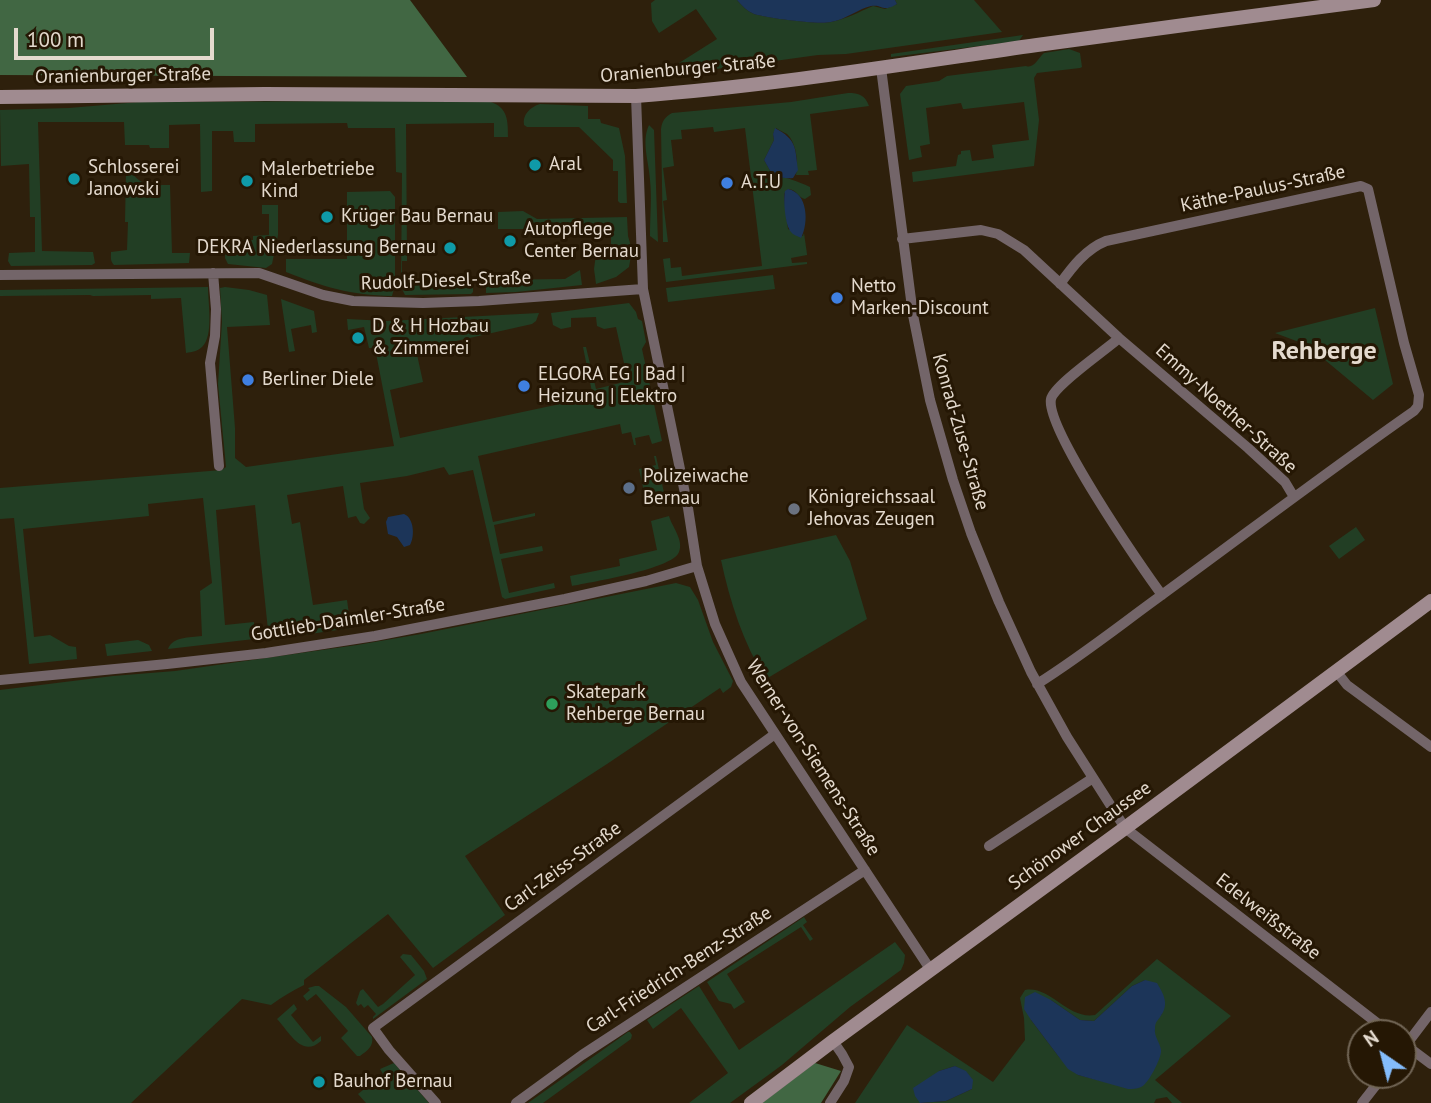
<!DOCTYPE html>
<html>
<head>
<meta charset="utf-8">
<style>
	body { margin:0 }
	#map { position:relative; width:1431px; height:1103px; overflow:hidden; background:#2e200c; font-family:"PT Sans",sans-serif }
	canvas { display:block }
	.north { position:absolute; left:1347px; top:1019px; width:70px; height:70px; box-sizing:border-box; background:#251704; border:2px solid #716555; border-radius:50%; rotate:325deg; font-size:19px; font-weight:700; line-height:28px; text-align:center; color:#e4dace }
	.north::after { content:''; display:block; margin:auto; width:24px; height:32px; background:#84bcfb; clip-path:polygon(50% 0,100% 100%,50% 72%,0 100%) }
	.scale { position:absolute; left:14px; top:28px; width:200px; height:32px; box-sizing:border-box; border:4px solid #e4dace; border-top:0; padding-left:9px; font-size:21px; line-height:24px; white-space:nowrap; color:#e4dace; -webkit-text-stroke:5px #251704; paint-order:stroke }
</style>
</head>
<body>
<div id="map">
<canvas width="1431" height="1103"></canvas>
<div class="north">N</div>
<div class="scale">100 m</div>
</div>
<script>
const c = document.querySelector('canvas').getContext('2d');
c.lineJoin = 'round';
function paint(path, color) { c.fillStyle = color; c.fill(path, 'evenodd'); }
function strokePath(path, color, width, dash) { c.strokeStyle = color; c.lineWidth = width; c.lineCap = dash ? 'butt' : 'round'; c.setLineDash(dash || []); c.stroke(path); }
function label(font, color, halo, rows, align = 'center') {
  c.font = font + ' "PT Sans",sans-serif'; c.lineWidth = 6; c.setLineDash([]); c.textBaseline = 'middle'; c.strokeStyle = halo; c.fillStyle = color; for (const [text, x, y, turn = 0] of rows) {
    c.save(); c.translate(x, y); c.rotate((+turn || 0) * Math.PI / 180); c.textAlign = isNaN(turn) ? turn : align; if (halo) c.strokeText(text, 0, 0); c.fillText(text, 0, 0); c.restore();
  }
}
const green = new Path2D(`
	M655,0H737C742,6 747,11 754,14C768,18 819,25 831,22C846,19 859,12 873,6L885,9L897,4L895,0H974L1002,32L846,54L818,55L680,74L678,69L679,63L717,39L696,9L659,33L652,21L651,3Z
	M1023,35L1019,41L891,57V54Z
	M1069,49L1080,53L1082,67L1080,68L1037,73L1034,78L1039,120L1034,166L913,182L912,172L956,166L958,155L961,154V151L970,150L972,161L994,158L992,145L1029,140L1024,102L965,109H963L961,103L926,108L930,144L920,146L922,157L909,160L900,94L906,86L939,81L947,76L1026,66C1034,69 1038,58 1044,53Z
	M848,93C859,93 865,95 869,106L810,114L817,170L808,171L809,175H796C799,163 796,142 787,134C783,132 779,130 776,128L773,134L774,140L764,160L773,176C787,177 797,181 810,187L811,195L805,199C798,198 797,189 788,189L784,194V198L788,229L803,236L804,233L807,254V255L791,258L792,263L807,262V264L666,282L663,259L670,258L671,268L681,267L682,276L762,266L745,128L714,132L713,127L681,130L682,139L671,140L674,166L663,168L667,200L663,201L668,242H663L661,129C662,121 665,117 672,113L791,102Z
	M416,101L491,102C508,108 508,121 508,137H494V123L406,124L407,256V261H402V283L404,285H428L430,281H463L464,284H473V292L471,294L405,295L401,287L402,173L396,172L395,128H348L347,123L255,124V142H234L233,131H212V191L201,192L200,124L169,125V148H150L149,145H125L124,122H38L42,251L93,252L95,263L92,265L11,266L8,261L9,253L35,252V217H30L29,164L1,166L0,110L69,108L139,102Z
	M540,104L588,106V119H600L601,123L619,128L625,156L627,203H620L618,201V171H613V160L579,127H527L524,125C522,115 530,107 540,104Z
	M649,125L654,130L658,242L650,236C650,217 652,198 650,180C649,162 641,142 649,125Z
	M126,171L131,172C144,188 151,185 170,185L172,253H190L189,263L114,265C110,261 111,257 111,252L127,250L128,222H125Z
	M390,191L395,197V285L392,296C350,295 324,287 286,272V259H347V192Z
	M262,205H278V235L272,264L266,268L228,264L225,258L226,240H253V236L269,235V214H262Z
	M523,211L537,219L627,217L628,236L632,250L629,267L616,277L596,284L594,269L597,247H611V229L561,228L560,225H552V236L548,237V229H498V212Z
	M580,270L582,285L516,292L486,293V280L565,279Z
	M773,275L775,289L668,302L666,288Z
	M208,287C208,303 214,336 202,347C198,351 192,352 186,353L181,298L151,299V295L93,296L90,295L0,296V290Z
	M225,287L249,290L267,295L270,325L227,327L235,428V458L246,467L394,446L375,348H369L364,327L348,330L347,319L387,321L539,313L536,321L532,324L416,350L423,382L390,390L400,438L593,397L583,347H586L596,389L628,381L616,327L604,329L597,326L596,317L571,318V327L561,329L553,325L551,313L629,303L636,312L638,319L642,321L646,342L642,349L662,441L652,444L649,435L635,438L636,445H634L631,432L622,434L620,424L478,456L493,522L535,513V516L494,525L500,554L542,546L543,551L501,559L509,593L554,583L555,588L505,599L502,597L473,470L449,475L444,467L407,476L360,483L364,509L370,518L364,524L360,523L356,516L348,518L343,486L287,495L292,524L300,522L313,605L347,600L351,628L269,640L255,505L216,510L225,625L254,622V639L168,649C173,636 189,638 202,636L200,591L212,583L203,498L148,504L149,516L23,529L34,637L50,635L69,646L76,647L77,659L29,664L14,518L0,519V488L222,470L226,467L218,384L222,322L220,288Z
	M281,299L314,311L317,332L312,333L311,325L291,329L295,351L289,352Z
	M1375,308L1393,384L1373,400L1307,345L1275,333Z
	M654,456H656L666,502L647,506L639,469L656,465Z
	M669,516C672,527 684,540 679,552C673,569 591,582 572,586L570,576L620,566L619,559L657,550L651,521Z
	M1356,527L1365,540L1339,559L1329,546Z
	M836,535L850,561L867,619L766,679C743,643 730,602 721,560Z
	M676,583L690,587L698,600L713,642L733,681L731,687L723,693L720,688L607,764L465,856L505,915L433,968L388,914L304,980V985C292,991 282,997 271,1005L242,999L131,1103H0V690L113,676L175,671L357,645L421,634Z
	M138,640L149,645L152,651L107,656L105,644Z
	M804,917L807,922L803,925L813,939L810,941L801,927L727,974L745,1002L734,1009L731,1004L719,1001L707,982Z
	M895,942L905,955L904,963L901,970L850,1007L782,1065L730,1103H689L728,1073L681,1008L653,1029L647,1020L699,986L739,1050Z
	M403,954L411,955L424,971L427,979L373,1019V1017L376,1014L368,1005L364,1008L361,1004L358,1006L356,1003L360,991L363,989L378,1007L383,1004L415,975L400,957Z
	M1157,959L1231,1016L1155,1080L1182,1103H1172L1167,1097L1156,1099L1154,1103H855L907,1025L993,1082L1025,1040L1024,1018L1020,998L1025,990C1050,985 1068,1020 1095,1015ZM1145,980L1162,1014L1155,1022L1154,1035L1118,1085L1078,1075L1059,1057L1031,1020L1051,1000L1080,1020L1094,1021L1132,986ZM955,1066L966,1072L972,1080V1089L946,1101L920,1103L939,1071Z
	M315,986H319L346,1007L372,1037C374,1046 367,1051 360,1056H357L341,1038L348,1031L316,994L307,1001L303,996L310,990L308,988Z
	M294,1004L297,1009L291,1015L313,1042L321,1036V1041C302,1058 290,1033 277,1019Z
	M628,1032H630L632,1035L631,1039L543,1103H528Z
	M394,1063L429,1103H366L358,1094L383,1074L380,1069Z`);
const forest = new Path2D(`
	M0,0H410L467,77L0,75Z
	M815,1063L841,1071L821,1103H762Z`);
const water = new Path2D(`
	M737,0H895L897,4C882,13 883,4 871,6C860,8 845,20 831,22C818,25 767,18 754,14C747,11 742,6 737,0Z
	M775,128C797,140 795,147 798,170L793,178C786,179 780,177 773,176L764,160L774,140L773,134Z
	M788,189C808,193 809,223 801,238C798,236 793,235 791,232C785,226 783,199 785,191Z
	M404,514C414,518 415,536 410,545L404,547L397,537L388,534L386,522L388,517Z
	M1145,980L1157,983C1163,993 1169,1003 1162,1014C1158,1021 1155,1021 1155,1029C1154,1037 1160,1042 1161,1050C1162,1057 1150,1080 1144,1085C1140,1089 1133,1089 1128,1089L1078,1075L1068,1069L1031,1020L1024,1009L1025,997L1035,992L1051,1000L1080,1020L1094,1021L1132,986Z
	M955,1066L966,1071L973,1080L972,1089L946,1101L920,1103L915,1096L913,1088L939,1071Z`);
const street = new Path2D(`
	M881,68L913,315L930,400L953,480L971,533L999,602L1031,672L1067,737L1125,828L1390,1033
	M636,96L643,289L688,508L697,566L715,624L741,682L930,969
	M902,239L981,230L998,234L1024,250L1119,338L1248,448L1285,482L1294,497
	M213,273L216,309L215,336L210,363L219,466
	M0,275L259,273L323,295L353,301L423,303L479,301L643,289
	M1119,338C1106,350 1054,385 1051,399C1045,427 1141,567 1162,595
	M1336,671L1347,685L1431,747
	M0,680L167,664L266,653L375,636L565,599L646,581L697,566
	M1037,684C1080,657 1119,626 1159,597C1244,535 1328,471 1414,411L1418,406L1419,395L1404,343L1368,189L1361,186L1106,241C1086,249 1072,267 1060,284
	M989,846L1093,778
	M1403,1043L1431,1064
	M1403,1049L1431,1012
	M436,1103L389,1050L373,1028L775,734
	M516,1103L582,1055L865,870
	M830,1103L844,1081L849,1067L842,1054L833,1041
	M1362,1103L1384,1075`);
const secondary = new Path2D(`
	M0,97L265,94L636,96C771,86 904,64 1037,45C1149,29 1262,15 1374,0
	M751,1103L833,1041L1125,828L1431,601`);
const markers = [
	[535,165,7,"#0f9aa8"],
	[74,179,7,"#0f9aa8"],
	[247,181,7,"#0f9aa8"],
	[727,183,7,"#3f7fe0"],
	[327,217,7,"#0f9aa8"],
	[510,241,7,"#0f9aa8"],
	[450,248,7,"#0f9aa8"],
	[837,298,7,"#3f7fe0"],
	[358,338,7,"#0f9aa8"],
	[248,380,7,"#3f7fe0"],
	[524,386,7,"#3f7fe0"],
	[629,488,7,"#5c6f8a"],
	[794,509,7,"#6b7280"],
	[552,704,7,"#2e9e5b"],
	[319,1082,7,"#0f9aa8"]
];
const streetNames = [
	["Oranienburger Straße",688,69,-5],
	["Oranienburger Straße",123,76,-1],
	["Käthe-Paulus-Straße",1263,189,-12],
	["Rudolf-Diesel-Straße",446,281,-2],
	["Emmy-Noether-Straße",1226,409,42],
	["Konrad-Zuse-Straße",960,432,74],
	["Gottlieb-Daimler-Straße",348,620,-9],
	["Werner-von-Siemens-Straße",813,758,57],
	["Schönower Chaussee",1080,836,-36],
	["Carl-Zeiss-Straße",563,867,-36],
	["Edelweißstraße",1268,917,38],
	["Carl-Friedrich-Benz-Straße",679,970,-33]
];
const poiNames = [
	["Aral",549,165],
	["Schlosserei",88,168],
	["Janowski",88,190],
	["Malerbetriebe",261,170],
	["Kind",261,192],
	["A.T.U",741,183],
	["Krüger Bau Bernau",341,217],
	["Autopflege",524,230],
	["Center Bernau",524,252],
	["DEKRA Niederlassung Bernau",436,248,"right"],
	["Netto",851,287],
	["Marken-Discount",851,309],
	["D & H Hozbau",372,327],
	["& Zimmerei",372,349],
	["ELGORA EG | Bad |",538,375],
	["Heizung | Elektro",538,397],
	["Berliner Diele",262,380],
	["Polizeiwache",643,477],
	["Bernau",643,499],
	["Königreichssaal",808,498],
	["Jehovas Zeugen",808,520],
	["Skatepark",566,693],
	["Rehberge Bernau",566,715],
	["Bauhof Bernau",333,1082]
];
const districtNames = [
	["Rehberge",1324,352]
];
paint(green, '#223e24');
paint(forest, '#416743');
paint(water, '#1c3559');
strokePath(street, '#736569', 10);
strokePath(secondary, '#a08b90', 14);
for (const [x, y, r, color] of markers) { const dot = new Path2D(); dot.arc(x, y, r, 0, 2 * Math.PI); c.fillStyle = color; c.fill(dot); strokePath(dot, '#251704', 2.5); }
label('19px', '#e4dace', '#251704', streetNames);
label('19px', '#e4dace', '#251704', poiNames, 'left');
label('bold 26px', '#e4dace', '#251704', districtNames);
</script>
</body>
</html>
